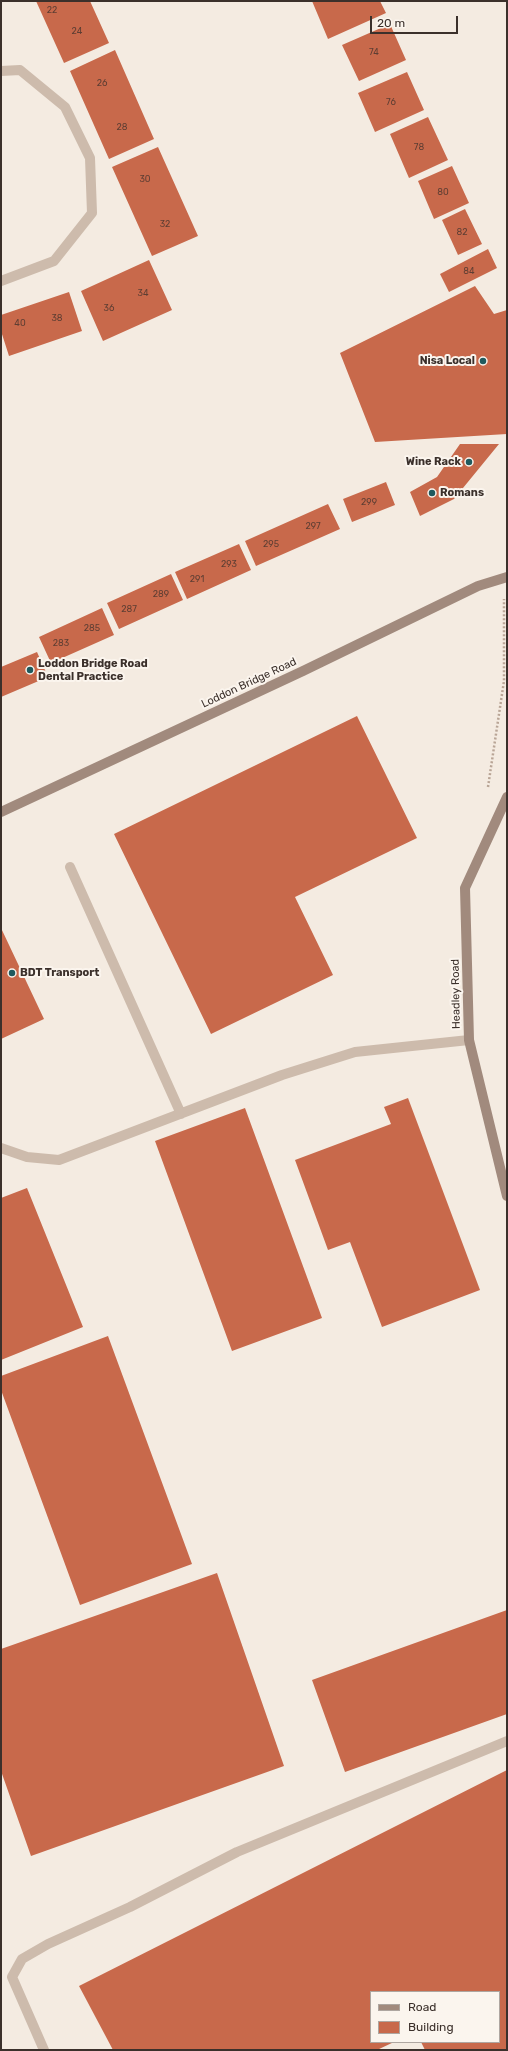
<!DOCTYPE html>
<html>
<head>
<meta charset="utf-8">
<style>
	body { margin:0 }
	#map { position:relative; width:508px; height:2051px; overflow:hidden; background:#f4ebe1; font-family:Rubik,sans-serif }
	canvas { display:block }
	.frame { position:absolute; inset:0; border:2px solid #3b302b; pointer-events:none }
	.legend { position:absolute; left:370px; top:1991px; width:130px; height:52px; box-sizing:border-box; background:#fbf5ee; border:1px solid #aea6a0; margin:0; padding:5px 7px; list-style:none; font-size:12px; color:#3b302b }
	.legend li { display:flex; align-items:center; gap:8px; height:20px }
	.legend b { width:20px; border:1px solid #aea6a0 }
	.scale { position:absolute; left:370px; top:16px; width:88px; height:18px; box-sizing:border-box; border:2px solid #3b302b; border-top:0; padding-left:5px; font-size:12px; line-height:14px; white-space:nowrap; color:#3b302b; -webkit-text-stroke:3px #fbf5ee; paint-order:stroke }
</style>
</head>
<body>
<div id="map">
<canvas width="508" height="2051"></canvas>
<div class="frame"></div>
<ul class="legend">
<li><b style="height:5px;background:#a18a7d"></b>Road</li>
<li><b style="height:11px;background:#c8694b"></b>Building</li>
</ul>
<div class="scale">20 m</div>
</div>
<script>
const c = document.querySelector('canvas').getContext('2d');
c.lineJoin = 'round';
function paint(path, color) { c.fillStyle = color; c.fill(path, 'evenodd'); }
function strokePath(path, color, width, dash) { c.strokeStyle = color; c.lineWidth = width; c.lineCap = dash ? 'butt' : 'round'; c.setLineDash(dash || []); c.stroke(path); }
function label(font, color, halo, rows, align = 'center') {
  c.font = font + ' Rubik,sans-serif'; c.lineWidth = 4; c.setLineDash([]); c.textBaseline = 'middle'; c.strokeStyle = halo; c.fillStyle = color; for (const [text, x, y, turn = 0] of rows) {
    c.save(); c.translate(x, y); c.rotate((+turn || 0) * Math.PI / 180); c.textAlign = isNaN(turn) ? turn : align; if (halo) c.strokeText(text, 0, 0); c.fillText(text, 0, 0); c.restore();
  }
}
const building = new Path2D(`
	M36,1H90L109,43L64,63Z
	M312,1H380L386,13L328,39Z
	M390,24L406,60L359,81L342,45Z
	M115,50L154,139L109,159L70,71Z
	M407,72L424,110L375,132L358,93Z
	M428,117L448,160L409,178L390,134Z
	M158,147L198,236L152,256L112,167Z
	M452,166L469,203L434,219L418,181Z
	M465,209L482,244L458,255L442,220Z
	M488,249L497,268L449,292L440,274Z
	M149,260L172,310L103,341L81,291Z
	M475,286L494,314L507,310V434L375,442L340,353Z
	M69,292L82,331L9,356L1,331V315Z
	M460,444H499L454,499L420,516L410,492L437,477Z
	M386,482L395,505L352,522L343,499Z
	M328,504L340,529L256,566L245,541Z
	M239,544L251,570L187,599L175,572Z
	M171,574L183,600L119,629L107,603Z
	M102,608L114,635L51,663L39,637Z
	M37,652L48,677L1,697V667Z
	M357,716L417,838L295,897L333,975L211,1034L114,834Z
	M1,928L44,1019L1,1039Z
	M408,1098L480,1290L382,1327L350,1242L328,1250L295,1160L391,1124L384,1107Z
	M245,1108L322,1318L232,1351L155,1141Z
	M27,1188L83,1327L1,1360V1198Z
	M108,1336L192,1564L80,1605L1,1390V1376Z
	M217,1573L284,1766L31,1856L1,1771V1649Z
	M507,1610V1714L345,1772L312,1680Z
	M507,1770V2050H425L421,2042H499V1992H371V2042H394L377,2050H113L79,1986Z`);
const path = new Path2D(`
	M488,787L504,681V599`);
const lane = new Path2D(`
	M70,867L181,1114
	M1,1148L27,1157L59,1160L282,1075L355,1052L469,1040
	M44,2050L12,1977L22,1959L48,1944L130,1907L237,1852L507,1741`);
const street = new Path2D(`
	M1,71L20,70L65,107L90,158L92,213L54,261L1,281`);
const secondary = new Path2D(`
	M507,797L465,888L469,1040L507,1196
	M1,812L303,671L478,586L507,577`);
const markers = [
	[483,361,4,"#1f5a5e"],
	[469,462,4,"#1f5a5e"],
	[432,493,4,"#1f5a5e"],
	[30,670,4,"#1f5a5e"],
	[12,973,4,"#1f5a5e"]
];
const numberNames = [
	["22",52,10],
	["24",77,31],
	["74",374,52],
	["26",102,83],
	["76",391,102],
	["28",122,127],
	["78",419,147],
	["30",145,179],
	["80",443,192],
	["32",165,224],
	["82",462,232],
	["84",469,271],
	["34",143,293],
	["36",109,308],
	["38",57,318],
	["40",20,323],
	["299",369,502],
	["297",313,526],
	["295",271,544],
	["293",229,564],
	["291",197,579],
	["289",161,594],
	["287",129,609],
	["285",92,628],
	["283",61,643]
];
const poiNames = [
	["Nisa Local",475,361,"right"],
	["Wine Rack",461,462,"right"],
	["Romans",440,493],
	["Loddon Bridge Road",38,664],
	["Dental Practice",38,677],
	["BDT Transport",20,973]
];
const streetNames = [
	["Loddon Bridge Road",249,683,-25],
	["Headley Road",456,994,-91]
];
paint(building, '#c8694b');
strokePath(path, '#b9a596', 2.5, [2, 2]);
strokePath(lane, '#cdbbac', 10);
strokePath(street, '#cdbbac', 10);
strokePath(secondary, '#a18a7d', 10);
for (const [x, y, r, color] of markers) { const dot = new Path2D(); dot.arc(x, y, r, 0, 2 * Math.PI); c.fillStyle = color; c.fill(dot); strokePath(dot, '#fbf5ee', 1.5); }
label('9px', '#5e3e33', null, numberNames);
label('bold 11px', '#3b302b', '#fbf5ee', poiNames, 'left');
label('11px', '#3b302b', '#fbf5ee', streetNames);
</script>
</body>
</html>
